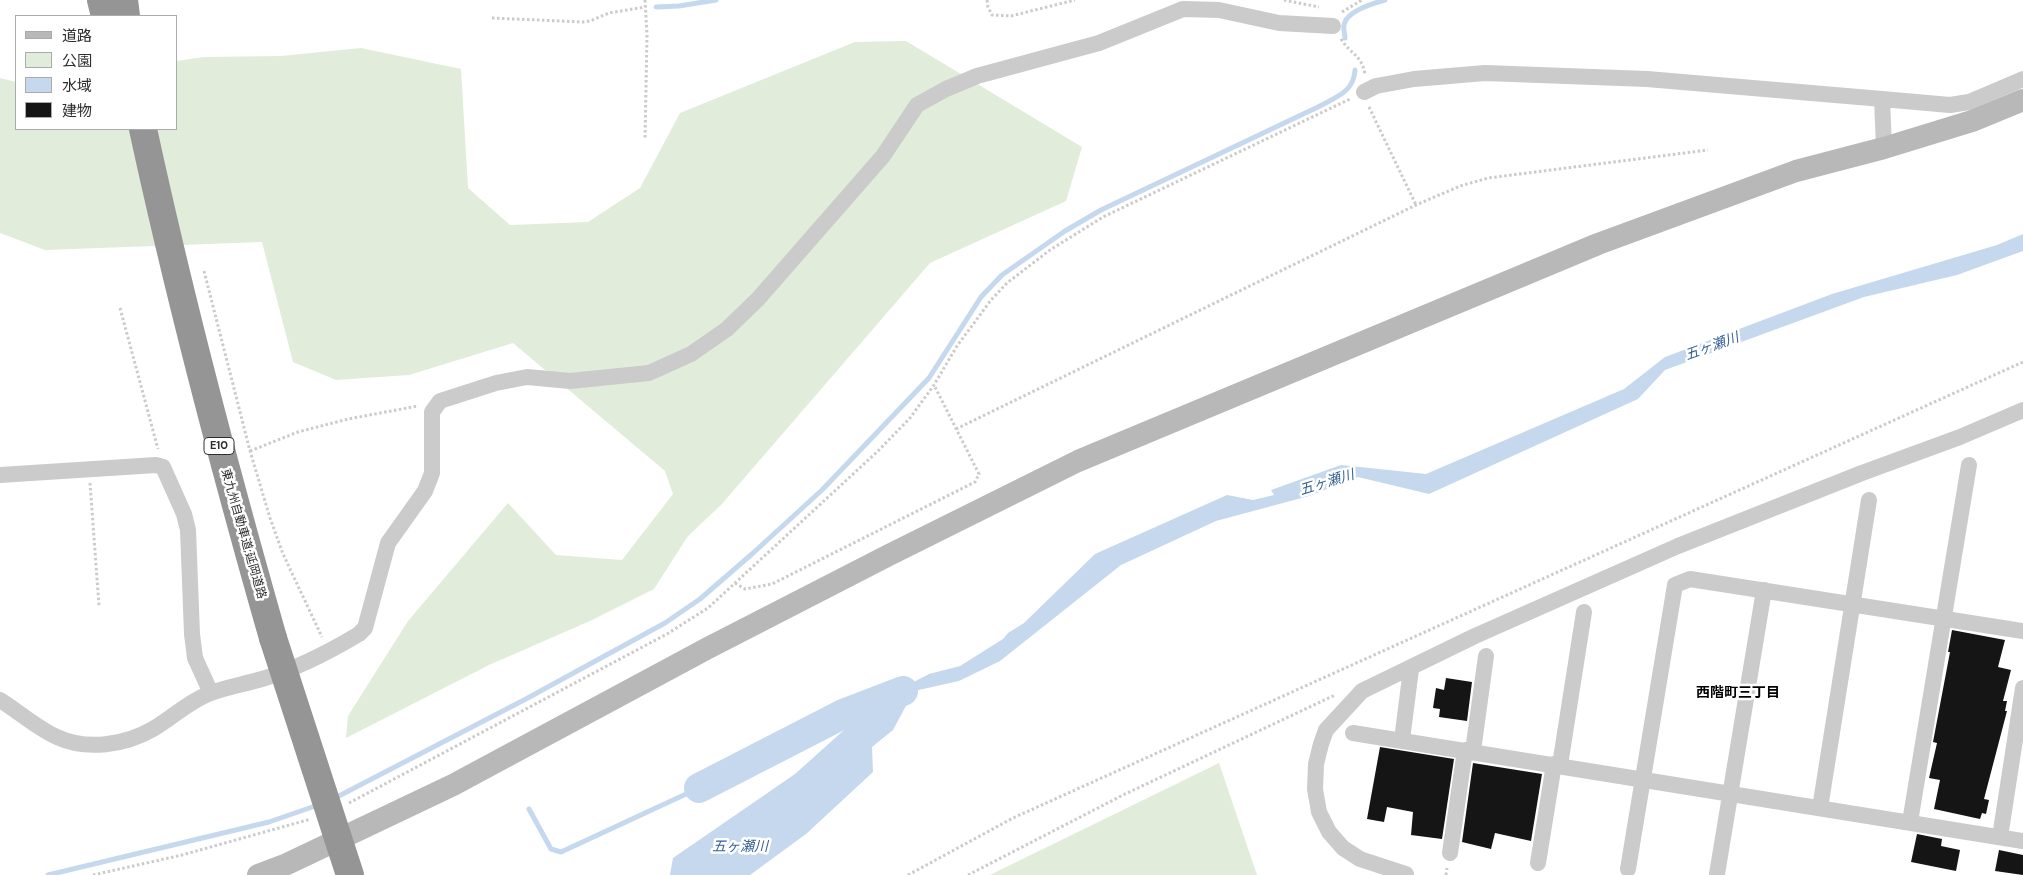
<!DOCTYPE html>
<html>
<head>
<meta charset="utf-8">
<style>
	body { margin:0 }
	#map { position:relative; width:2023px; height:875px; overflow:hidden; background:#fff; font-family:"DM Sans","Noto Sans JP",sans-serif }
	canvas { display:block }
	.legend { position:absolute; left:15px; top:15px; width:162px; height:115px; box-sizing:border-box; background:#fff; border:1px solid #ababab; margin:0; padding:6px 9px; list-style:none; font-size:15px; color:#2e2e2e }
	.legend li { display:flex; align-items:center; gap:10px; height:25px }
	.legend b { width:25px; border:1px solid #ababab }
</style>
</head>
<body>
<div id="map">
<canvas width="2023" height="875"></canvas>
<ul class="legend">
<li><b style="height:6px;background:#b8b8b8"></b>道路</li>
<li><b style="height:14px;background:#e1ecda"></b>公園</li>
<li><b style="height:14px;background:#c5d8ed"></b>水域</li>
<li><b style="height:14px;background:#151515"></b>建物</li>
</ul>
</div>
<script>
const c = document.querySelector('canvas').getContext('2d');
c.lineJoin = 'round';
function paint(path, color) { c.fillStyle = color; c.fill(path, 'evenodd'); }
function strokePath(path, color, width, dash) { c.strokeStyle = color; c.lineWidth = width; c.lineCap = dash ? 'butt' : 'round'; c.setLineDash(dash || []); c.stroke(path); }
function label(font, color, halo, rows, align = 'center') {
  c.font = font + ' "DM Sans","Noto Sans JP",sans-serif'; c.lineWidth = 5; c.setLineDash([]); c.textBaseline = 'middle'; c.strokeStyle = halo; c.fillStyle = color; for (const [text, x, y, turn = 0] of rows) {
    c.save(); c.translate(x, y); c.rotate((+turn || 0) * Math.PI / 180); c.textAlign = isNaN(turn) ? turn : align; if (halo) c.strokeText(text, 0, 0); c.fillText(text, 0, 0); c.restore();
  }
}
const green = new Path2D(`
	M906,41L1082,147L1066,201L930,263L721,505L688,536L654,589L590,621L489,665L346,738L348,716L408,621L508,503L556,555L622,560L673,494L665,471L513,343L409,375L336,380L293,362L262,242L45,250L0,233V78L16,82V129H176V61L204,57L281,56L361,48L461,69L468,188L510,225L588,222L640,188L680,113L855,42Z
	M1219,763L1257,875H990L998,871Z`);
const water = new Path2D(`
	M2023,234V251L1957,275L1864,297L1665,370L1638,399L1429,494L1358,477L1309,496L1216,521L1121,565L1000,661L959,681L914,691L893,730L872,747L873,772L806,834L750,875H670L673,858L795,774L853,722L902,688L929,674L960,666L1003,639L1008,633L1024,623L1095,554L1227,495L1253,500L1274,495L1271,490L1341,465L1426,474L1624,389L1665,357L1832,294L1997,245Z`);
const stream = new Path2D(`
	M656,7L679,6L716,0
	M1345,38C1345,34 1343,29 1344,25C1346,11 1374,3 1385,0
	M335,798L524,700L665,623L700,599L752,554L822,490L929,378L981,297L1002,275L1065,231L1101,210L1318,107C1336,97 1354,92 1355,70
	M529,809L551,849L561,852L699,788
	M48,875L269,822L318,805`);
const river = new Path2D(`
	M699,788L843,714L903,691`);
const building = new Path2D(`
	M1952,630L2005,640L1998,667L2011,670L2003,701H2007L2005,711H2007L1984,799L1989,800L1986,814L1982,813L1980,819L1934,809L1940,780L1929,778L1937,743L1933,742L1950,652H1948Z
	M1446,678L1472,682L1467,721L1439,717L1440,709L1433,708L1436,688L1444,690Z
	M1380,747L1454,759L1442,839L1411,835L1413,812L1387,807L1384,822L1367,819Z
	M1473,763L1542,774L1531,841L1495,833L1491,849L1462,842Z
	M1917,834L1942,839L1941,846L1960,850L1956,871L1911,862Z
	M1999,850L2023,855V875L1995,871Z`);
const path = new Path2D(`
	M645,0L647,34L645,140
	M987,0L988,7L992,15L1011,16L1075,0
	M1284,0L1319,7
	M1342,12L1362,0
	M492,18L583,22L590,21L609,13L645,7
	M1341,39C1351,55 1361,54 1365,74
	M1369,107L1416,205
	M204,271L250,451L270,518L283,554L322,637
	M120,308L158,449
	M956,429L1416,205L1460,186L1488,178L1708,150
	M250,451L298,432L348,419L418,406
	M90,483L99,606
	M735,583L745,589L772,584L975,482L979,474L934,385
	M349,803L667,634L708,608L878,451L910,418L934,385L957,346L991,300L1007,283L1050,250L1103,217L1350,99
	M93,875L182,855L311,819
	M908,875L1013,818L2023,362
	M968,875L1123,795L1335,695
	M1446,875L1447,868`);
const street = new Path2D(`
	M1364,92L1376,86L1414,79L1485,73L1647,79L1882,99L1884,148
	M1882,99L1950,105L1969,102L2023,79
	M0,475L156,465L163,467L184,514L188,530L192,634L195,658L211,693
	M0,700C18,711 38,729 57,737C87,751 125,745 153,729C172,718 189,701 211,693C227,687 245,684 262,679C296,669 329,652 359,634L365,628L388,543L425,491L432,473V412L440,401L496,383L527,377L570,381L649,373L691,354L727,329L758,299L883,156L917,105L946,89L977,76L1099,43L1183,9L1219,10L1279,23L1333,26
	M1353,733L2023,841
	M1402,740L1411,669
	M1473,751L1486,656
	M1560,765L1584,612
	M1820,808L1869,500
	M1910,822L1969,465
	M2000,837L2023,688
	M1450,853L1465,750
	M1538,863L1554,764
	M1628,869L1675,585L1690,579L2023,631
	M1406,874L1360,859L1343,848L1329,832L1319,812L1315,789L1316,764L1321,744L1326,730L1362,691L1475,636L1678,546L1862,473L1960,437L2023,410
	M1717,874L1764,590`);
const secondary = new Path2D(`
	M258,875L287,864L453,785L708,648L889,555L1078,461L1598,244L1796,171L1884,148L1972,121L2023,100`);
const highway = new Path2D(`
	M101,0L105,16
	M124,0L126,16
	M143,129C180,300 225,470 273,638`);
const highwayBridge = new Path2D(`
	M273,638L350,875`);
const shields = [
	[219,446,30]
];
const shieldNames = [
	["E10",219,446]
];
const streetNames = [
	["東九州自動車道;延岡道路",243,534,74]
];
const waterNames = [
	["五ヶ瀬川",1712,347,-20],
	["五ヶ瀬川",1327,483,-17],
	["五ヶ瀬川",740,847]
];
const neighbourhoodNames = [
	["西階町三丁目",1738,693]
];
paint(green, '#e1ecda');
paint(water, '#c5d8ed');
strokePath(stream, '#c5d8ed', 5);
strokePath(river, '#c5d8ed', 30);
paint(building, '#151515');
strokePath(path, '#cbcbcb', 3, [2.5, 2.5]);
strokePath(street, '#cbcbcb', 16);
strokePath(secondary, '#b8b8b8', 22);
strokePath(highway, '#959595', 28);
strokePath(highwayBridge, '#959595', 28);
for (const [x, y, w] of shields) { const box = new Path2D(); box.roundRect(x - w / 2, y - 8.5, w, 17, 4); c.fillStyle = '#fff'; c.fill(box); strokePath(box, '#2e2e2e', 1); }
label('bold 11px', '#2e2e2e', null, shieldNames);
label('12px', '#2e2e2e', '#fff', streetNames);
label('italic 14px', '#376395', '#fff', waterNames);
label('bold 14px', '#000', '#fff', neighbourhoodNames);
</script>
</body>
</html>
